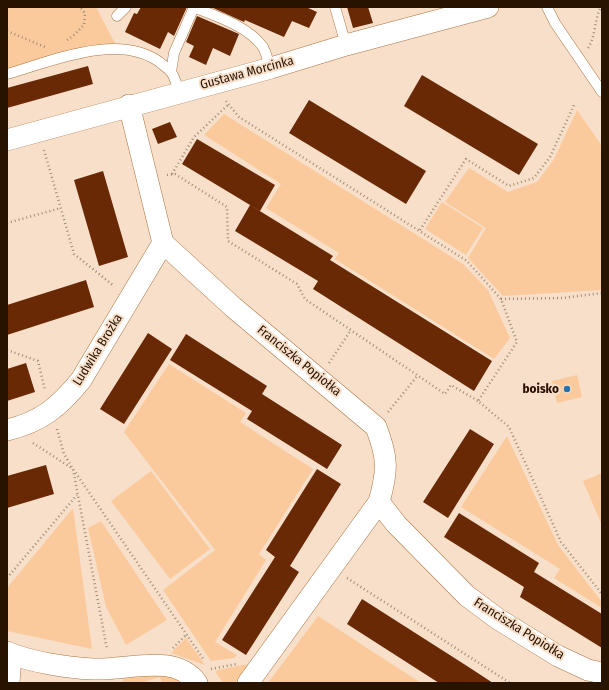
<!DOCTYPE html>
<html>
<head>
<meta charset="utf-8">
<style>
	body { margin:0 }
	#map { position:relative; width:609px; height:690px; overflow:hidden; background:#f7dfca; font-family:"Fira Sans Condensed",sans-serif }
	canvas { display:block }
	.frame { position:absolute; inset:0; border:8px solid #281300; pointer-events:none }
</style>
</head>
<body>
<div id="map">
<canvas width="609" height="690"></canvas>
<div class="frame"></div>
</div>
<script>
const c = document.querySelector('canvas').getContext('2d');
c.lineJoin = 'round';
function paint(path, color) { c.fillStyle = color; c.fill(path, 'evenodd'); }
function strokePath(path, color, width, dash) { c.strokeStyle = color; c.lineWidth = width; c.lineCap = dash ? 'butt' : 'round'; c.setLineDash(dash || []); c.stroke(path); }
function label(font, color, halo, rows, align = 'center') {
  c.font = font + ' "Fira Sans Condensed",sans-serif'; c.lineWidth = 4; c.setLineDash([]); c.textBaseline = 'middle'; c.strokeStyle = halo; c.fillStyle = color; for (const [text, x, y, turn = 0] of rows) {
    c.save(); c.translate(x, y); c.rotate((+turn || 0) * Math.PI / 180); c.textAlign = isNaN(turn) ? turn : align; if (halo) c.strokeText(text, 0, 0); c.fillText(text, 0, 0); c.restore();
  }
}
const green = new Path2D(`
	M7,7H96L118,49L7,74Z
	M577,110L602,146V290L503,296L468,258L486,228L445,202L469,168L508,192L537,182L554,159Z
	M224,114L463,264L488,290L510,338L494,359L335,259L339,253L266,208L281,184L204,135Z
	M442,202L483,228L466,255L425,229Z
	M169,364L246,413L240,422L313,469L259,554L266,560L215,642L237,655L234,658L211,661L163,590L215,550L124,432Z
	M577,375L582,397L557,403L552,381Z
	M507,436L558,545L602,602V608L554,578L560,569L461,507Z
	M151,471L210,549L170,579L111,501Z
	M602,473V523H601L583,481Z
	M73,508L92,649L7,631V588Z
	M101,521L167,620L126,645L106,607L88,528Z
	M318,616L421,683H268Z
	M186,638L205,665L171,653Z
	M253,663L242,683H223L216,673L217,670Z
	M162,670L191,683H162L160,677L141,683H122L125,674Z`);
const building = new Path2D(`
	M141,7H187L174,36L168,32L160,49L125,32L134,13L137,14Z
	M211,7H306L317,12L309,28L292,21L284,37L245,20L244,22Z
	M347,7H368L373,23L353,28Z
	M197,16L239,34L230,56L213,48L206,65L189,57L194,46L186,42Z
	M88,66L93,84L7,108V88Z
	M422,75L538,144L519,175L404,106Z
	M309,100L426,171L406,204L289,133Z
	M170,122L177,137L158,144L152,129Z
	M197,139L275,185L260,211L182,164Z
	M103,171L128,257L99,266L74,180Z
	M250,205L333,256L330,260L492,361L474,391L313,289L318,281L235,231Z
	M86,280L94,307L7,335V305Z
	M148,333L172,349L124,424L100,409Z
	M186,334L267,386L262,394L342,445L327,469L247,419L252,411L170,360Z
	M26,363L35,392L7,401V369Z
	M470,429L494,444L448,518L423,502Z
	M46,465L54,494L7,508V476Z
	M317,469L341,484L290,566L299,572L246,655L222,640L275,557L266,550Z
	M459,513L539,563L534,572L602,614V648L520,597L524,587L444,537Z
	M362,599L467,666L493,683H439L347,624Z`);
const path = new Path2D(`
	M7,31L45,47
	M67,40L73,36L84,25L85,13L80,7
	M588,48C596,36 594,20 601,7
	M226,101L239,117L467,261L501,299L517,342L478,401L509,427L561,542L602,594
	M44,150L74,254L114,286
	M172,174L194,137L229,104
	M167,175L175,174L227,207L228,241L297,284L305,299L445,394L451,385L478,401
	M7,223L61,208
	M420,230L466,159L509,186L534,178L550,157L575,103
	M501,299L563,298L602,293
	M7,350L38,361L45,390
	M329,363L351,330
	M388,412L418,375
	M57,429L64,454L73,469L204,660
	M33,443L73,469L107,649
	M7,578L77,495
	M347,578L510,683
	M173,648L187,634
	M211,669L237,664`);
const lane = new Path2D(`
	M193,7C216,16 248,26 263,47C266,53 268,61 271,68
	M335,7L346,45
	M547,7L555,23L602,92
	M117,16L126,7
	M171,72L174,53L194,7
	M7,74C52,61 121,31 162,64C165,67 169,69 171,72C175,77 177,86 179,92`);
const street = new Path2D(`
	M129,105L163,243
	M7,140L271,68L346,45L488,7
	M163,243L233,307L376,427C388,458 388,470 379,502L396,524L467,596L498,619L558,656L588,670L602,673
	M7,430C41,422 59,407 81,380L163,243
	M7,652C30,662 68,668 93,669C125,671 175,652 197,683
	M9,683L11,654
	M248,683L379,502`);
const markers = [
	[567,389,4,"#2b72a6"]
];
const streetNames = [
	["Gustawa Morcinka",247,73,-15],
	["Ludwika Brożka",98,350,-58],
	["Franciszka Popiołka",299,361,39],
	["Franciszka Popiołka",519,629,32]
];
const poiNames = [
	["boisko",559,389]
];
paint(green, '#fbca9c');
paint(building, '#692905');
strokePath(lane, '#aa7540', 11);
strokePath(street, '#aa7540', 22);
strokePath(path, '#a18b76', 2.5, [1, 3]);
strokePath(lane, '#fff', 10);
strokePath(street, '#fff', 21);
for (const [x, y, r, color] of markers) { const dot = new Path2D(); dot.arc(x, y, r, 0, 2 * Math.PI); c.fillStyle = color; c.fill(dot); strokePath(dot, '#f7dfca', 1.5); }
label('13px', '#281300', '#f7dfca', streetNames);
label('bold 13px', '#281300', '#f7dfca', poiNames, 'right');
</script>
</body>
</html>
